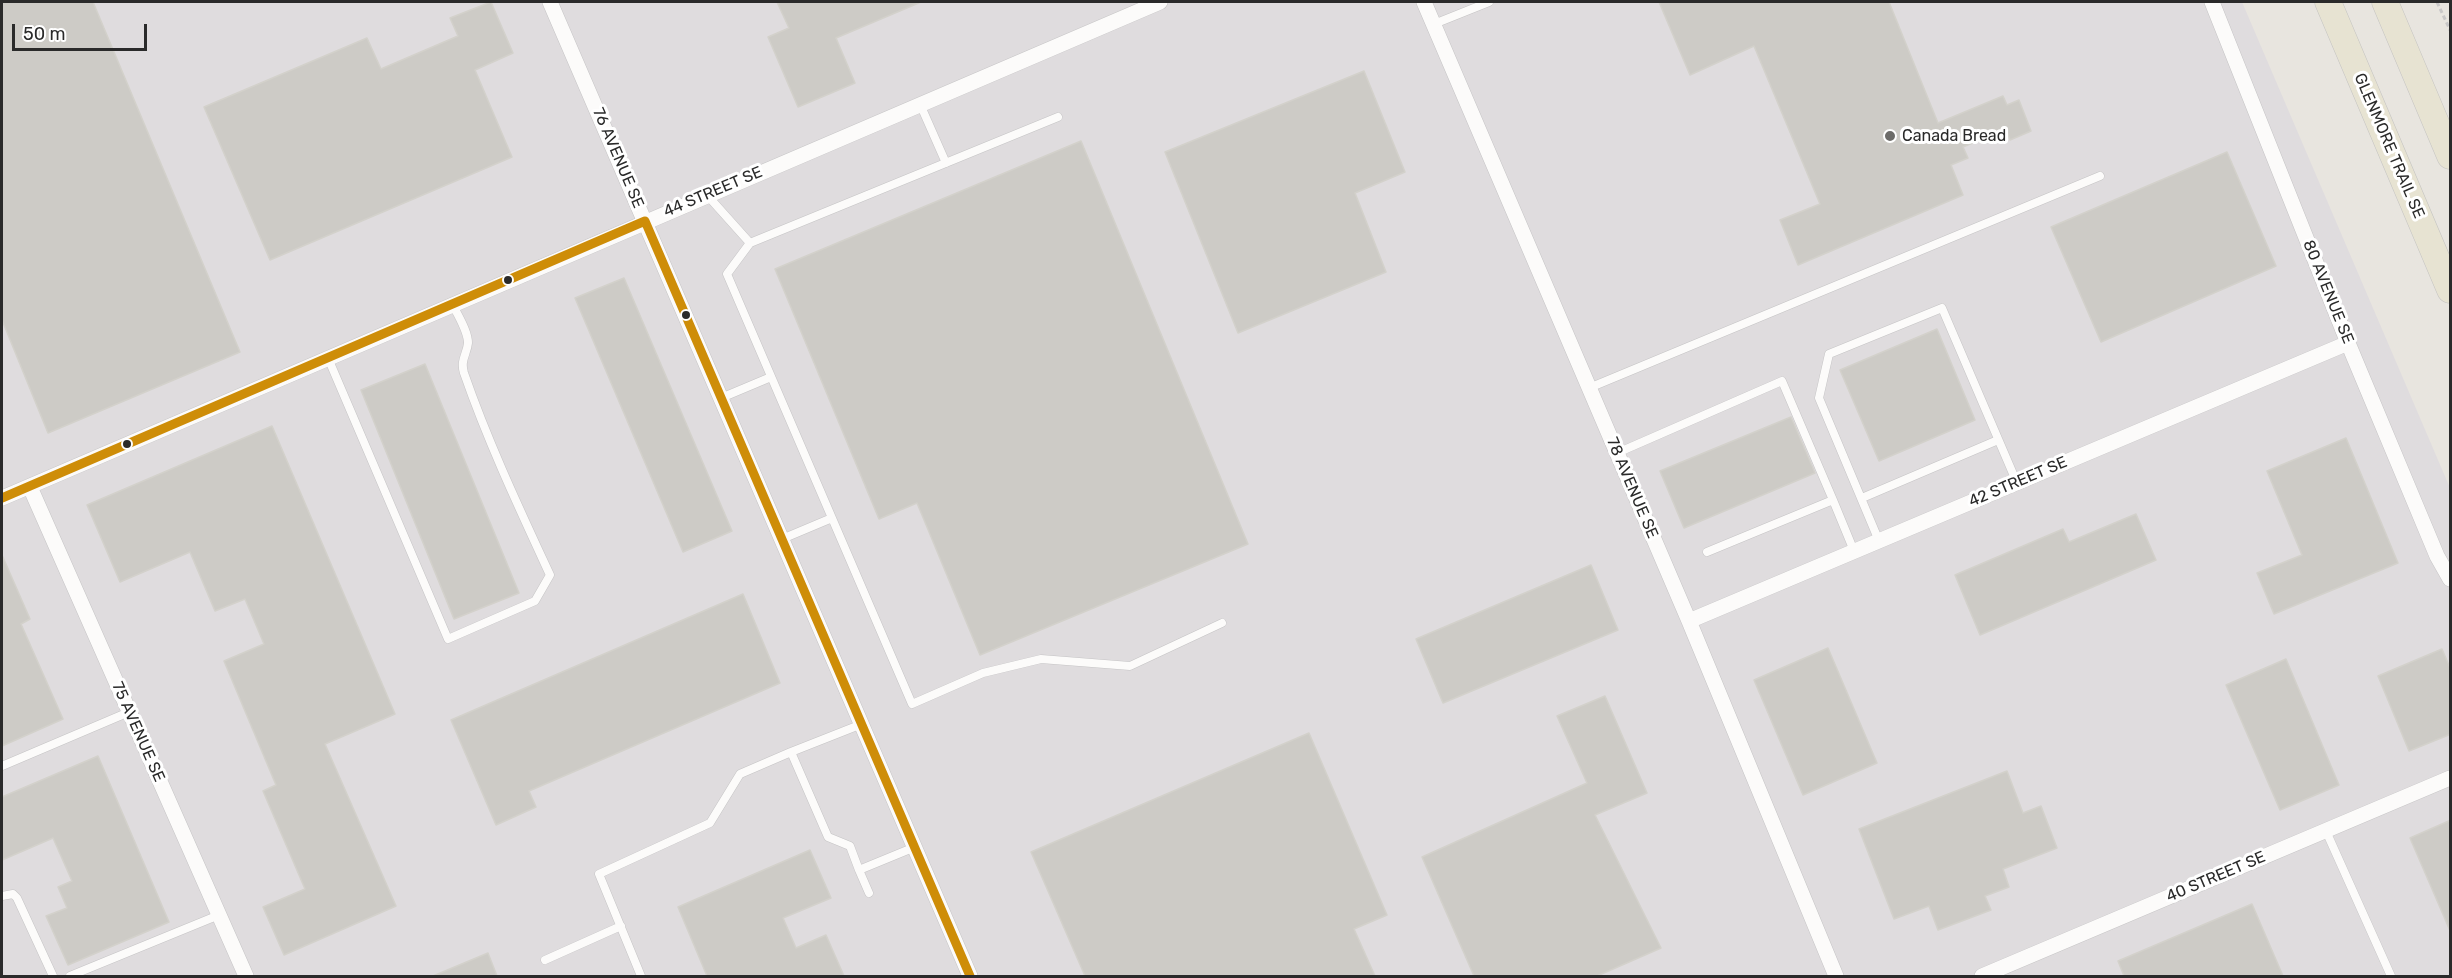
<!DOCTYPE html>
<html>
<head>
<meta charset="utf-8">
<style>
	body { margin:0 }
	#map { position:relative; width:2452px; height:978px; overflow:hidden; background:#e8e5df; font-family:Rubik,sans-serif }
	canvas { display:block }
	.frame { position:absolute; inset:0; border:3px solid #2a2a2a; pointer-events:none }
	.scale { position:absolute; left:12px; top:24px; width:135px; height:27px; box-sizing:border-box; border:3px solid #2a2a2a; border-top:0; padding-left:8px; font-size:18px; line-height:21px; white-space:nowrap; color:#2a2a2a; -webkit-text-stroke:4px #fff; paint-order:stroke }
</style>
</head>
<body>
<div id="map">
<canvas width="2452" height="978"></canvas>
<div class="frame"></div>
<div class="scale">50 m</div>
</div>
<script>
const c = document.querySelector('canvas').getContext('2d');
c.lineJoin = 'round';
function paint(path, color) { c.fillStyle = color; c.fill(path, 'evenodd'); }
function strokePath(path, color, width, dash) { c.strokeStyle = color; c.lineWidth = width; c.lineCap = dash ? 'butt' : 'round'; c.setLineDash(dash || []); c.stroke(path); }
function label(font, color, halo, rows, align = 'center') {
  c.font = font + ' Rubik,sans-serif'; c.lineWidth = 6; c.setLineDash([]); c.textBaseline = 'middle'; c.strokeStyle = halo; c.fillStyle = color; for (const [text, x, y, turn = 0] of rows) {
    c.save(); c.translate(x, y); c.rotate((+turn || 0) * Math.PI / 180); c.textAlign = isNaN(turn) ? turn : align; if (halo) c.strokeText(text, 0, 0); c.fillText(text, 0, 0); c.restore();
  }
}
const industrial = new Path2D(`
	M2,2H2242L2450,488V976H2Z`);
const building = new Path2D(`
	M2,2H93L240,352L48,433L2,320Z
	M491,2L513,53L475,70L512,157L270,260L204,107L367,38L381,69L458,36L450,18Z
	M777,2H921L836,38L855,83L798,107L768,37L789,28Z
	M1659,2H1889L1938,123L2003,96L2007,105L2019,100L2031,131L2010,140L2006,129L1963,147L1968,158L1951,165L1963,195L1798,265L1780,220L1820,204L1754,46L1690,75Z
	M1364,71L1405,172L1355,193L1386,272L1238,333L1165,152Z
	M1081,141L1248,544L980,655L917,503L879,519L775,269Z
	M2227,152L2276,266L2101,342L2051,227Z
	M624,278L732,531L683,552L575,298Z
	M1937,329L1975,420L1879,461L1840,370Z
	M425,364L519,593L454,619L361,390Z
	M1791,417L1815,473L1684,528L1660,471Z
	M272,426L395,714L325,744L396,906L284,955L263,907L305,889L263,791L276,785L224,661L264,644L245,599L215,611L190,552L120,582L87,505Z
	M2346,438L2398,563L2274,614L2257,573L2302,555L2267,471Z
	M2136,514L2156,560L1980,635L1955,575L2063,529L2069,542Z
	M2,555L30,619L21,624L63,719L2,746Z
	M1591,565L1618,630L1443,703L1416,639Z
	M743,594L780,683L529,791L536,807L496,825L451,720Z
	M1828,648L1877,763L1803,795L1754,680Z
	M2442,649L2451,670V734L2409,751L2378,676Z
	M2286,659L2339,785L2280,810L2226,685Z
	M1605,696L1647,793L1595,815L1661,948L1597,976H1474L1422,857L1587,783L1557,716Z
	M1309,733L1387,915L1354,929L1375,976H1085L1031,852Z
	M98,756L169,922L68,965L46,916L67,908L58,887L72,881L53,838L2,860V797Z
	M2007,771L2023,813L2041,806L2057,848L2003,869L2009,887L1985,896L1991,910L1938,930L1929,906L1894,919L1859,829Z
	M2451,820V933L2410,838Z
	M810,850L831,898L783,918L796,948L826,935L844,976H707L678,907Z
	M2252,904L2283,976H2124L2118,961Z
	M488,953L497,976H433Z`);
const path = new Path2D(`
	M2437,2L2450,30`);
const lane = new Path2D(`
	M1434,24L1489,2
	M920,104L946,163
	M707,195L750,243L1058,117
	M750,243L727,274L912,704L983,673L1041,659L1130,666L1222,623
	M328,358L448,639L535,601L550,575C519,508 488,442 464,373C460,360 467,354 468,343C468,331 458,316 453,305
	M1589,388L2100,176
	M721,398L771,377
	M1617,453L1782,381L1833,500
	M1862,498L1998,440
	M782,539L832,518
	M1879,541L1819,398L1829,354L1942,308L2017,483
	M1707,552L1833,500L1854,551
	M2,766L129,712
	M2326,831L2391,976
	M859,870L850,846L828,837L791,752L862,724
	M869,893L859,870L915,847
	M2,896L13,894L17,898L53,976
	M545,960L621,926
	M70,976L219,915
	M641,976L599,874L710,823L740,774L791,752`);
const street = new Path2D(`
	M550,2L970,976
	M1424,2L1689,621L1836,976
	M2212,2L2348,343L2437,556L2450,579
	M30,487L246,976
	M2,498L1160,2
	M1689,621L2348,343
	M1982,976L2450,778`);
const primary = new Path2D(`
	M2328,2L2450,290
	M2385,2L2450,156`);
const bus1 = new Path2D(`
	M645,221L970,976
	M2,498L645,221`);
const markers = [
	[1890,136,6,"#6c6b69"],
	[508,280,5,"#2a2a2a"],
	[686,315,5,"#2a2a2a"],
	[127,444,5,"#2a2a2a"]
];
const poiNames = [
	["Canada Bread",1902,136]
];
const streetNames = [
	["GLENMORE TRAIL SE",2389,146,67],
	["76 AVENUE SE",618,158,67],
	["44 STREET SE",713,192,-23],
	["80 AVENUE SE",2328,292,68],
	["42 STREET SE",2018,482,-23],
	["78 AVENUE SE",1632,488,67],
	["75 AVENUE SE",138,732,66],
	["40 STREET SE",2216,877,-23]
];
paint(industrial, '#dfdcde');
paint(building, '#cdcbc6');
strokePath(building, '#d3d1cb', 1.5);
strokePath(lane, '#c5c4c5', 9);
strokePath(street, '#c5c4c5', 16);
strokePath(primary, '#c4c3c1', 27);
strokePath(path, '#c8c7c7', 3, [4.5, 3]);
strokePath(lane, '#fcfbfa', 8);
strokePath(street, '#fcfbfa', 15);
strokePath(primary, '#e7e3d2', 26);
strokePath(bus1, '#ce8d08', 9);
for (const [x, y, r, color] of markers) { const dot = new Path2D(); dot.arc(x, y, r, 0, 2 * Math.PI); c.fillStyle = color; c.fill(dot); strokePath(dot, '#fff', 2); }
label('16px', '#2a2a2a', '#fff', poiNames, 'left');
label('16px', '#2a2a2a', '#fff', streetNames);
</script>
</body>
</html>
